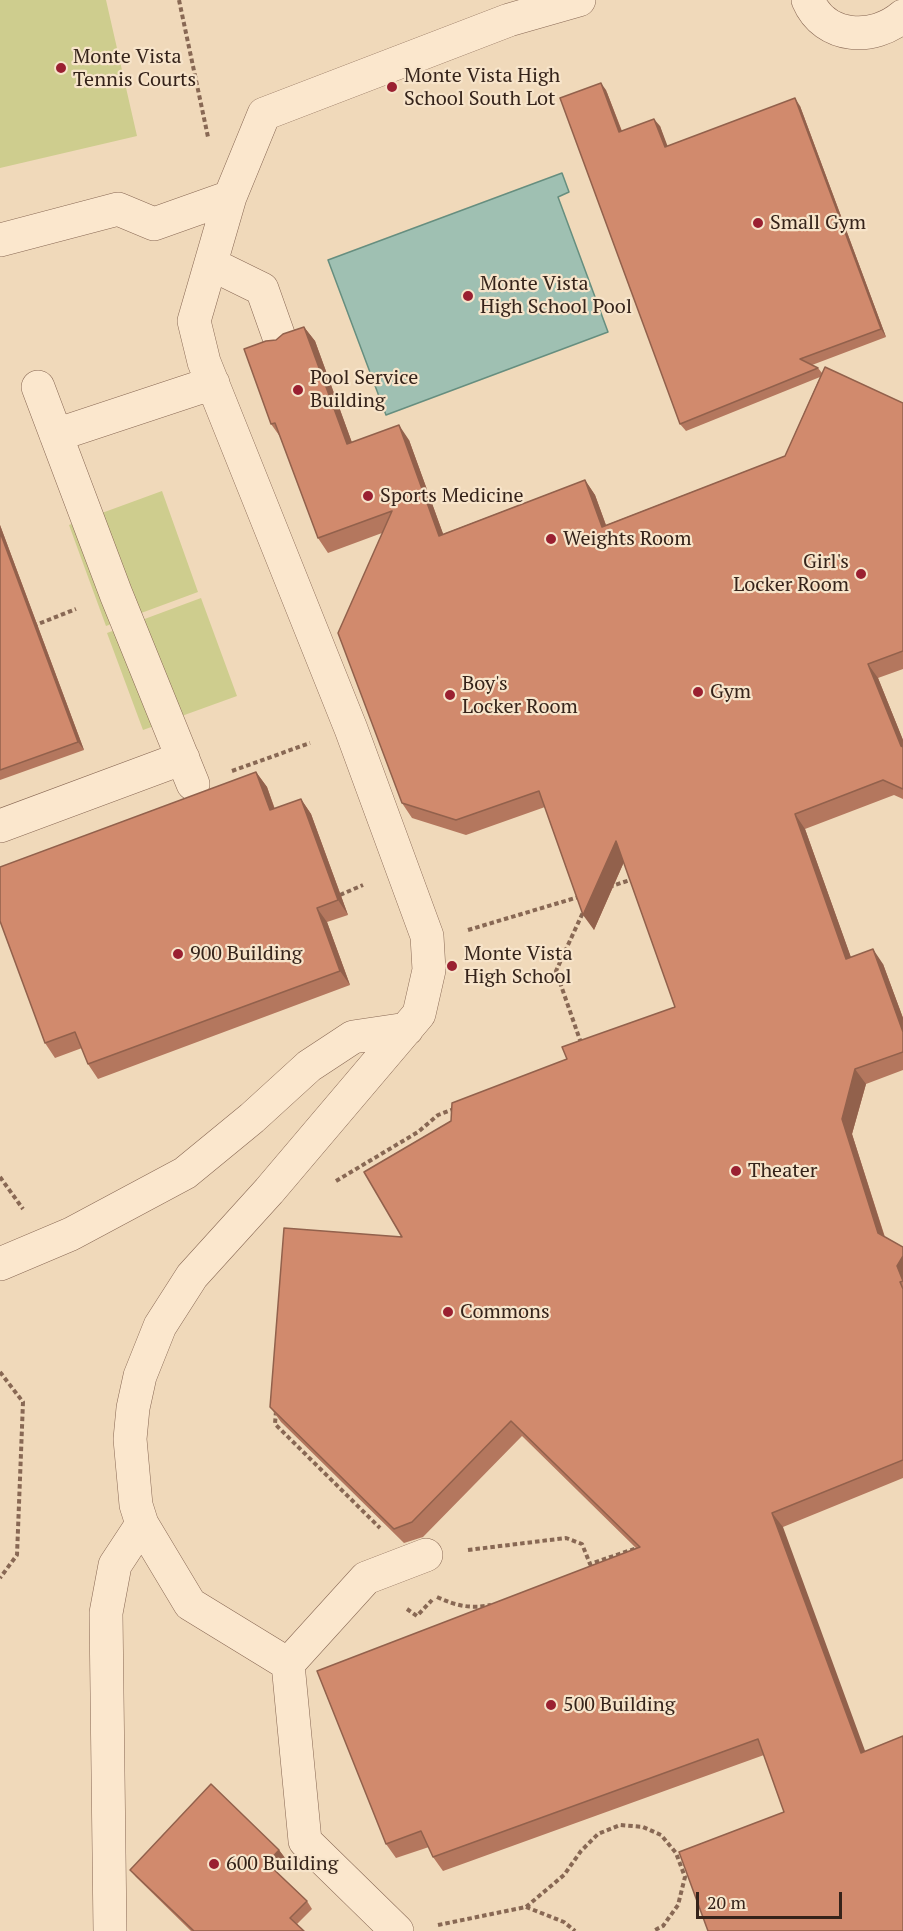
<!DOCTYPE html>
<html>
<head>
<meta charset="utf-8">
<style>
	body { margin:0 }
	#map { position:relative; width:903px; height:1931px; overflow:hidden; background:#f0d9ba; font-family:"PT Serif",serif }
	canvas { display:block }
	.scale { position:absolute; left:696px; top:1892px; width:146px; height:27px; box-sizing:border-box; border:3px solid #35231a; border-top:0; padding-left:8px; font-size:18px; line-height:21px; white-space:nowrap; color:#35231a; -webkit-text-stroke:4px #f7e4ca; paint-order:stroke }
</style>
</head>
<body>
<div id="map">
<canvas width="903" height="1931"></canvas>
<div class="scale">20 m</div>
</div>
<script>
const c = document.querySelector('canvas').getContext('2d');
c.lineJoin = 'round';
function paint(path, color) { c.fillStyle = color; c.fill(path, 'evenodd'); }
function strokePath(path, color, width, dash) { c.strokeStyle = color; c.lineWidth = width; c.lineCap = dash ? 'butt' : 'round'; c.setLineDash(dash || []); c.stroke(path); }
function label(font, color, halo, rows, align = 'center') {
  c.font = font + ' "PT Serif",serif'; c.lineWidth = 4.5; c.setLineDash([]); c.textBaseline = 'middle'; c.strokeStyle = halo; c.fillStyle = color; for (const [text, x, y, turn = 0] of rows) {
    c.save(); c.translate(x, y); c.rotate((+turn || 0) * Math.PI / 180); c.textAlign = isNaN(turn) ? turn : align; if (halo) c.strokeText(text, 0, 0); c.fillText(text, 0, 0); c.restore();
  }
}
const green = new Path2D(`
	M0,0H106L137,136L0,168Z
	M162,491L198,592L106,626L69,525Z
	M201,598L237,696L143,730L107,633Z`);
const water = new Path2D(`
	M562,173L569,192L558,197L608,332L386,415L328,260Z`);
const path = new Path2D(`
	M179,0L208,137
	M33,626L76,609
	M232,771L310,743
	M609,887L633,879
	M340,895L363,885
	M468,930L582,896
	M581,1043L556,971L585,908
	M0,1177L23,1209
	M336,1181L418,1132L438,1115L454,1109
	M0,1372L23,1402L17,1555L0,1578
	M276,1411L275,1424L380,1528
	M468,1550L566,1538L582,1544L590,1564L640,1547
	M437,1597C456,1606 471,1609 491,1605
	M407,1609L417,1616L432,1600
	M526,1907L564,1922L575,1931
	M438,1925L526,1907L564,1875L581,1851L598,1834L620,1825L643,1827L661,1835L676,1853L685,1877L678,1905L663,1926L653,1931`);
const minor = new Path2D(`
	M808,0C825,40 874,41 903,16
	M0,240L118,209L154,224L230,197
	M211,264L262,289L279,337
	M38,387L116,594L193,784
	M56,435L213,383
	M0,826L183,758
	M0,1264L71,1234L185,1173L252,1118L309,1066L353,1037L407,1029
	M142,1524L190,1604L288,1664
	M110,1931L106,1613L115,1565L142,1524L136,1505L130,1439L133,1408L140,1376L160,1326L192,1276L269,1191L419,1014L429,970L427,936L351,729L204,362L194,321L230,197L264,114L509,20L579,0
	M397,1931L305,1841L288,1664L366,1578L426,1555`);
const wall = new Path2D(`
	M606,90L622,131L660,126L667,147L800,106L886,337L812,365L818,368L822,373L903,403V669L878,678L903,740V799L894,795L805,829L851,958L883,964L903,1018V1070L866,1084L852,1134L885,1237L903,1247V1478L783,1527L784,1812L764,1755L443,1871L433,1857L429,1847L396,1858L386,1844L637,1549L522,1436L423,1537L404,1543L281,1422L270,1407L402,1237L567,1059L675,1007L624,862L594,930L545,807L466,835L412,818L402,803L382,533L328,553L318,538L281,438L271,424L276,340L304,327L315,341L352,443L409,440L443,534L585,480L595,495L606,525L785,456L820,377L686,431L680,424Z
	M0,525L84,750L0,780Z
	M256,772L267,787L275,809L301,799L311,814L348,915L327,922L350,985L98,1079L88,1064L82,1048L55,1058L45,1043Z
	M279,1850L285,1858L274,1869L307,1901L312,1909L297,1924L304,1931H191L136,1877L130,1870Z`);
const shadedWall = new Path2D(`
	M601,83L606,90L625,140L619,132Z
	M795,98L800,106L886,337L881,329Z
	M654,119L660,126L671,155L665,147Z
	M304,327L315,341L358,459L347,444Z
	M399,425L409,440L449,550L439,536Z
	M585,480L595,495L612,542L602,527Z
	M0,525L84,750L78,742L0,532Z
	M868,664L878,678L903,740V749L901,746Z
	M256,772L267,787L280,825L270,810Z
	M301,799L311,814L348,915L338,900Z
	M795,814L805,829L857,974L846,959Z
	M616,841L627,855L594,930L583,915Z
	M317,908L327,922L350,985L340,971Z
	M873,949L883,964L903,1018V1032Z
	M855,1069L866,1084L852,1134L888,1248L878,1233L842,1119Z
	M903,1256V1282L897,1266Z
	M772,1513L783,1527L871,1767L861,1753Z
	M279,1850L285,1858L273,1871L267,1863Z`);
const building = new Path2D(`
	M601,83L619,132L654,119L665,147L795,98L881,329L800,359L818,368L680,424L560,98Z
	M304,327L347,444L399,425L439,536L585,480L602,527L785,456L825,367L903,403V651L868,664L901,746L903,747V789L883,780L795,814L846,959L873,949L903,1032V1052L855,1069L842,1119L878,1233L903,1247V1256L897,1266L903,1281L900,1282L903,1289V1460L772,1513L861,1753L903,1736V1931H708L679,1852L784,1812L758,1739L433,1857L421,1831L386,1844L317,1671L640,1547L511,1421L412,1522L394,1529L270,1407L284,1228L402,1237L364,1172L451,1121L452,1103L567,1059L562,1047L675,1007L616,841L583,915L539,791L456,820L402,803L338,633L392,511L318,538L275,423L271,424L244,349L266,341L276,340L283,334Z
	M0,532L78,742L0,770Z
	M256,772L270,810L301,799L338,900L317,908L340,971L88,1064L75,1032L45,1043L0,921V867Z
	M211,1784L279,1850L267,1863L307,1901L290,1918L304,1931H194L130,1870Z`);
const markers = [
	[61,68,6,"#9a2031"],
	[392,87,6,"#9a2031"],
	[758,223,6,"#9a2031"],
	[468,296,6,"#9a2031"],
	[298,390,6,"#9a2031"],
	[368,496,6,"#9a2031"],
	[551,539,6,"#9a2031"],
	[861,574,6,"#9a2031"],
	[698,692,6,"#9a2031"],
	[450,695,6,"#9a2031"],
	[178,954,6,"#9a2031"],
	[452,966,6,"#9a2031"],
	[736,1171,6,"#9a2031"],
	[448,1312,6,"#9a2031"],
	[551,1705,6,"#9a2031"],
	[214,1864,6,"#9a2031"]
];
const poiNames = [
	["Monte Vista",73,57],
	["Tennis Courts",73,80],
	["Monte Vista High",404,76],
	["School South Lot",404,99],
	["Small Gym",770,223],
	["Monte Vista",480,284],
	["High School Pool",480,307],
	["Pool Service",310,378],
	["Building",310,401],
	["Sports Medicine",380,496],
	["Weights Room",563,539],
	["Girl's",849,562,"right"],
	["Locker Room",849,585,"right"],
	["Boy's",462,684],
	["Locker Room",462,707],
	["Gym",710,692],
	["900 Building",190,954],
	["Monte Vista",464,954],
	["High School",464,977],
	["Theater",748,1171],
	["Commons",460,1312],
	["500 Building",563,1705],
	["600 Building",226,1864]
];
paint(green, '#cecd8e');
paint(water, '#9fc0b2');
strokePath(water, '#668e7f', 1.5);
strokePath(minor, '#886854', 34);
strokePath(path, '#886854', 4, [4.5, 3]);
strokePath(minor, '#fbe7cd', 33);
paint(wall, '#b4775e');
paint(shadedWall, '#92614c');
paint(building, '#d18a6d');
strokePath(building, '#92614c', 1.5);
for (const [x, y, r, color] of markers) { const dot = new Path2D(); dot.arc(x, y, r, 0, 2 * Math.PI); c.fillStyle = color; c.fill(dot); strokePath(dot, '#f7e4ca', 2); }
label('20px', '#35231a', '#f7e4ca', poiNames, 'left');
</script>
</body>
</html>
